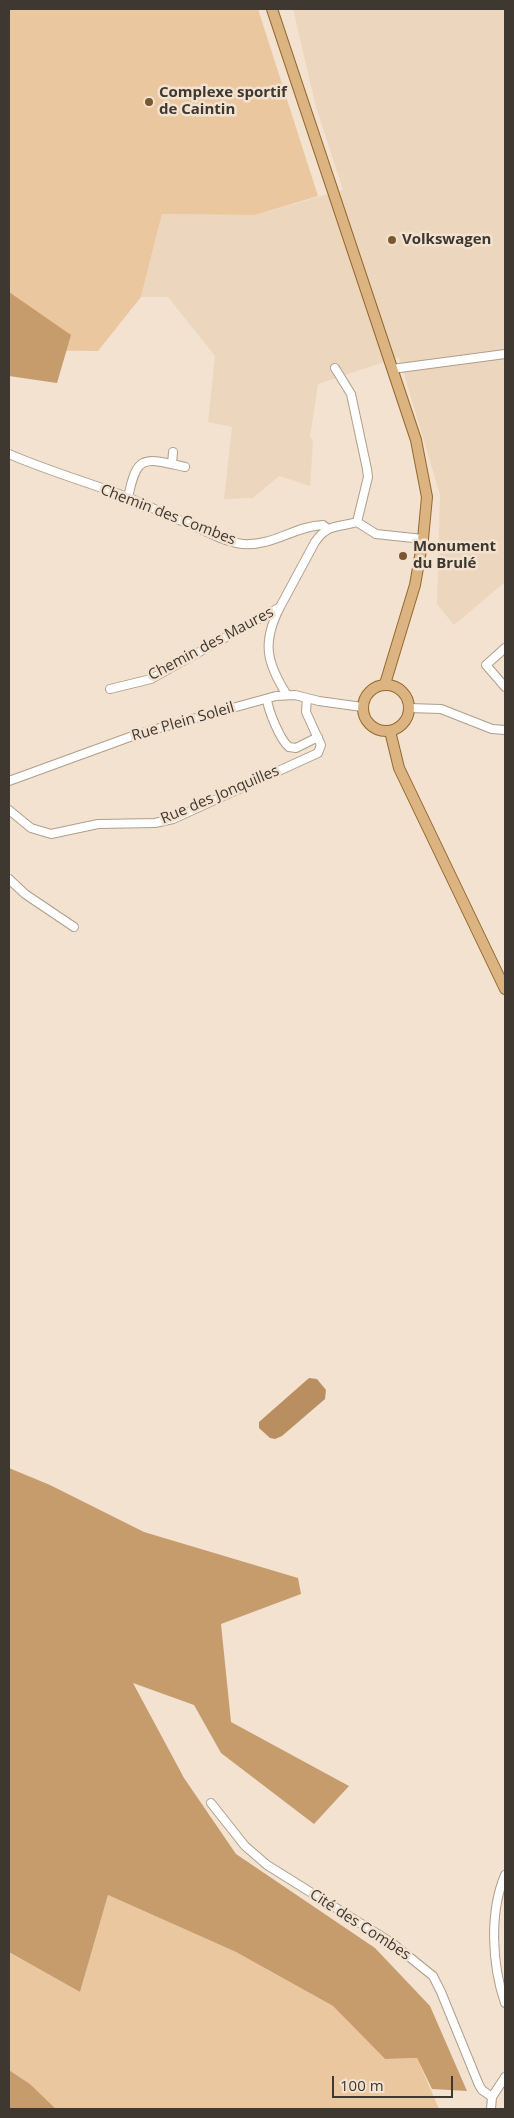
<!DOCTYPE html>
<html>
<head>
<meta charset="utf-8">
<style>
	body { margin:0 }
	#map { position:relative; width:514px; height:2118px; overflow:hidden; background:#f3e2cf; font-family:"Open Sans",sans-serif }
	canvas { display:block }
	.frame { position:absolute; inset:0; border:10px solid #3f3831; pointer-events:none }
	.scale { position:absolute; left:332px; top:2076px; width:121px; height:22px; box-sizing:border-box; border:2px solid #3f3831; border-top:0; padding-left:6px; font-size:15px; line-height:18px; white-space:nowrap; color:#3f3831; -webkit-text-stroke:4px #f3e2cf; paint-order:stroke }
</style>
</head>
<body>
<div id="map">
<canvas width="514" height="2118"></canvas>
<div class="frame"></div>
<div class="scale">100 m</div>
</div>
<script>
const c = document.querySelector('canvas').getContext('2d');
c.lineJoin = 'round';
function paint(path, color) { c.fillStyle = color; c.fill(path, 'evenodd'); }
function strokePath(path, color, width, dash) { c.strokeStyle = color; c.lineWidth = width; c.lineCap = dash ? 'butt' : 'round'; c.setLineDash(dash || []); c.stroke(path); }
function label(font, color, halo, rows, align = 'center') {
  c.font = font + ' "Open Sans",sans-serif'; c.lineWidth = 5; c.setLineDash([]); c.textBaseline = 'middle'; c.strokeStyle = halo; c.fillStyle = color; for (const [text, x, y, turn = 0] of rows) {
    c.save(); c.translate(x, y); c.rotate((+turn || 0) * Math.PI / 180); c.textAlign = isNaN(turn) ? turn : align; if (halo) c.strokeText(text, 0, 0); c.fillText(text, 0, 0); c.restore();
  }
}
const built = new Path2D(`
	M293,9H505V582L454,625L437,604L440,495L399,357L318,384L310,437L313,441L310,486L279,476L253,498L224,499L232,427L208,422L215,356L168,297H141L162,214L255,215L343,190L316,107Z`);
const green = new Path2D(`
	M9,9H258L318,196L255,215L162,214L141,297L98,351L9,350Z
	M108,1895L236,1952L333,2006L385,2059L417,2058L439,2109H56L30,2084L9,2070V1952L80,1992Z`);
const forest = new Path2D(`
	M9,292L71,335L57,383L9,376Z
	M9,1468L50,1485L144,1532L298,1578L301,1594L221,1624L231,1722L349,1786L314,1824L221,1753L194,1705L133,1683L184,1778L236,1854L375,1948L430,2006L467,2091L432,2089L417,2058L385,2059L333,2006L236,1952L108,1895L80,1992L9,1952Z
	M9,2070L30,2084L56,2109H9Z`);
const water = new Path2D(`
	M309,1378L317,1379L326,1390L325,1399L282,1436L275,1439L270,1438L259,1428V1422Z`);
const minor = new Path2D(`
	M335,368L351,394L367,469L368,477L357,522
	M392,369L505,354
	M9,454C48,471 87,482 127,497C151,507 176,519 200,529C214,535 228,543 243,544C274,546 295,526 323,525L328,529
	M172,464L173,452
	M128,498C137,453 144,458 185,467
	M280,607C262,642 266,662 287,695
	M505,648L486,665L505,687
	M110,689L151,679L280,607L315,542C328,523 338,528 357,522L376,534L423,539
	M267,699C268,710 280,740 289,747L296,748L318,737
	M409,708L441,709L492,729L505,730
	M9,781L138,734L276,696L295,695L319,701L362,707
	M9,810L31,828L51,834L98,824L155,823L173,819L318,753L321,745L306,712L307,698
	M9,879L25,894L74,927
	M211,1803L245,1846L267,1865L392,1943L433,1976L441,1992L479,2085L482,2090L492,2097
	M505,1875C489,1913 492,1965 505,2003
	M491,2109L492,2097L505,2077`);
const major = new Path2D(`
	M272,9L416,440L427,497L423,539L415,585L385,684
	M363 708a23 23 0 1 1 46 0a23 23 0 1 1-46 0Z
	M390,731L399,768L505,989`);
const markers = [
	[149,102,5,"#7a572f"],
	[392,240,5,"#7a572f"],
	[403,556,5,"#7a572f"]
];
const poiNames = [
	["Complexe sportif",159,93],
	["de Caintin",159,110],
	["Volkswagen",402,240],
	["Monument",413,547],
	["du Brulé",413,564]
];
const streetNames = [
	["Chemin des Combes",168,515,21],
	["Chemin des Maures",211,644,-28],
	["Rue Plein Soleil",183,722,-16],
	["Rue des Jonquilles",220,795,-23],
	["Cité des Combes",360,1925,33]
];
paint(built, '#edd6be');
paint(green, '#ebc7a0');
paint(forest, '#c69c6d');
paint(water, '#b98f61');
strokePath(minor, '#ae9e8c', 10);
strokePath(major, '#95682e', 12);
strokePath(minor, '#fff', 8);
strokePath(major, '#dbb481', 10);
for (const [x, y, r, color] of markers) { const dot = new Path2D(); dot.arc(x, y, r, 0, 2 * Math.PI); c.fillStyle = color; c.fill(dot); strokePath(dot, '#f3e2cf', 2); }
label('bold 15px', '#3f3831', '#f3e2cf', poiNames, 'left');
label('15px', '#3f3831', '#f3e2cf', streetNames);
</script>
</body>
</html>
